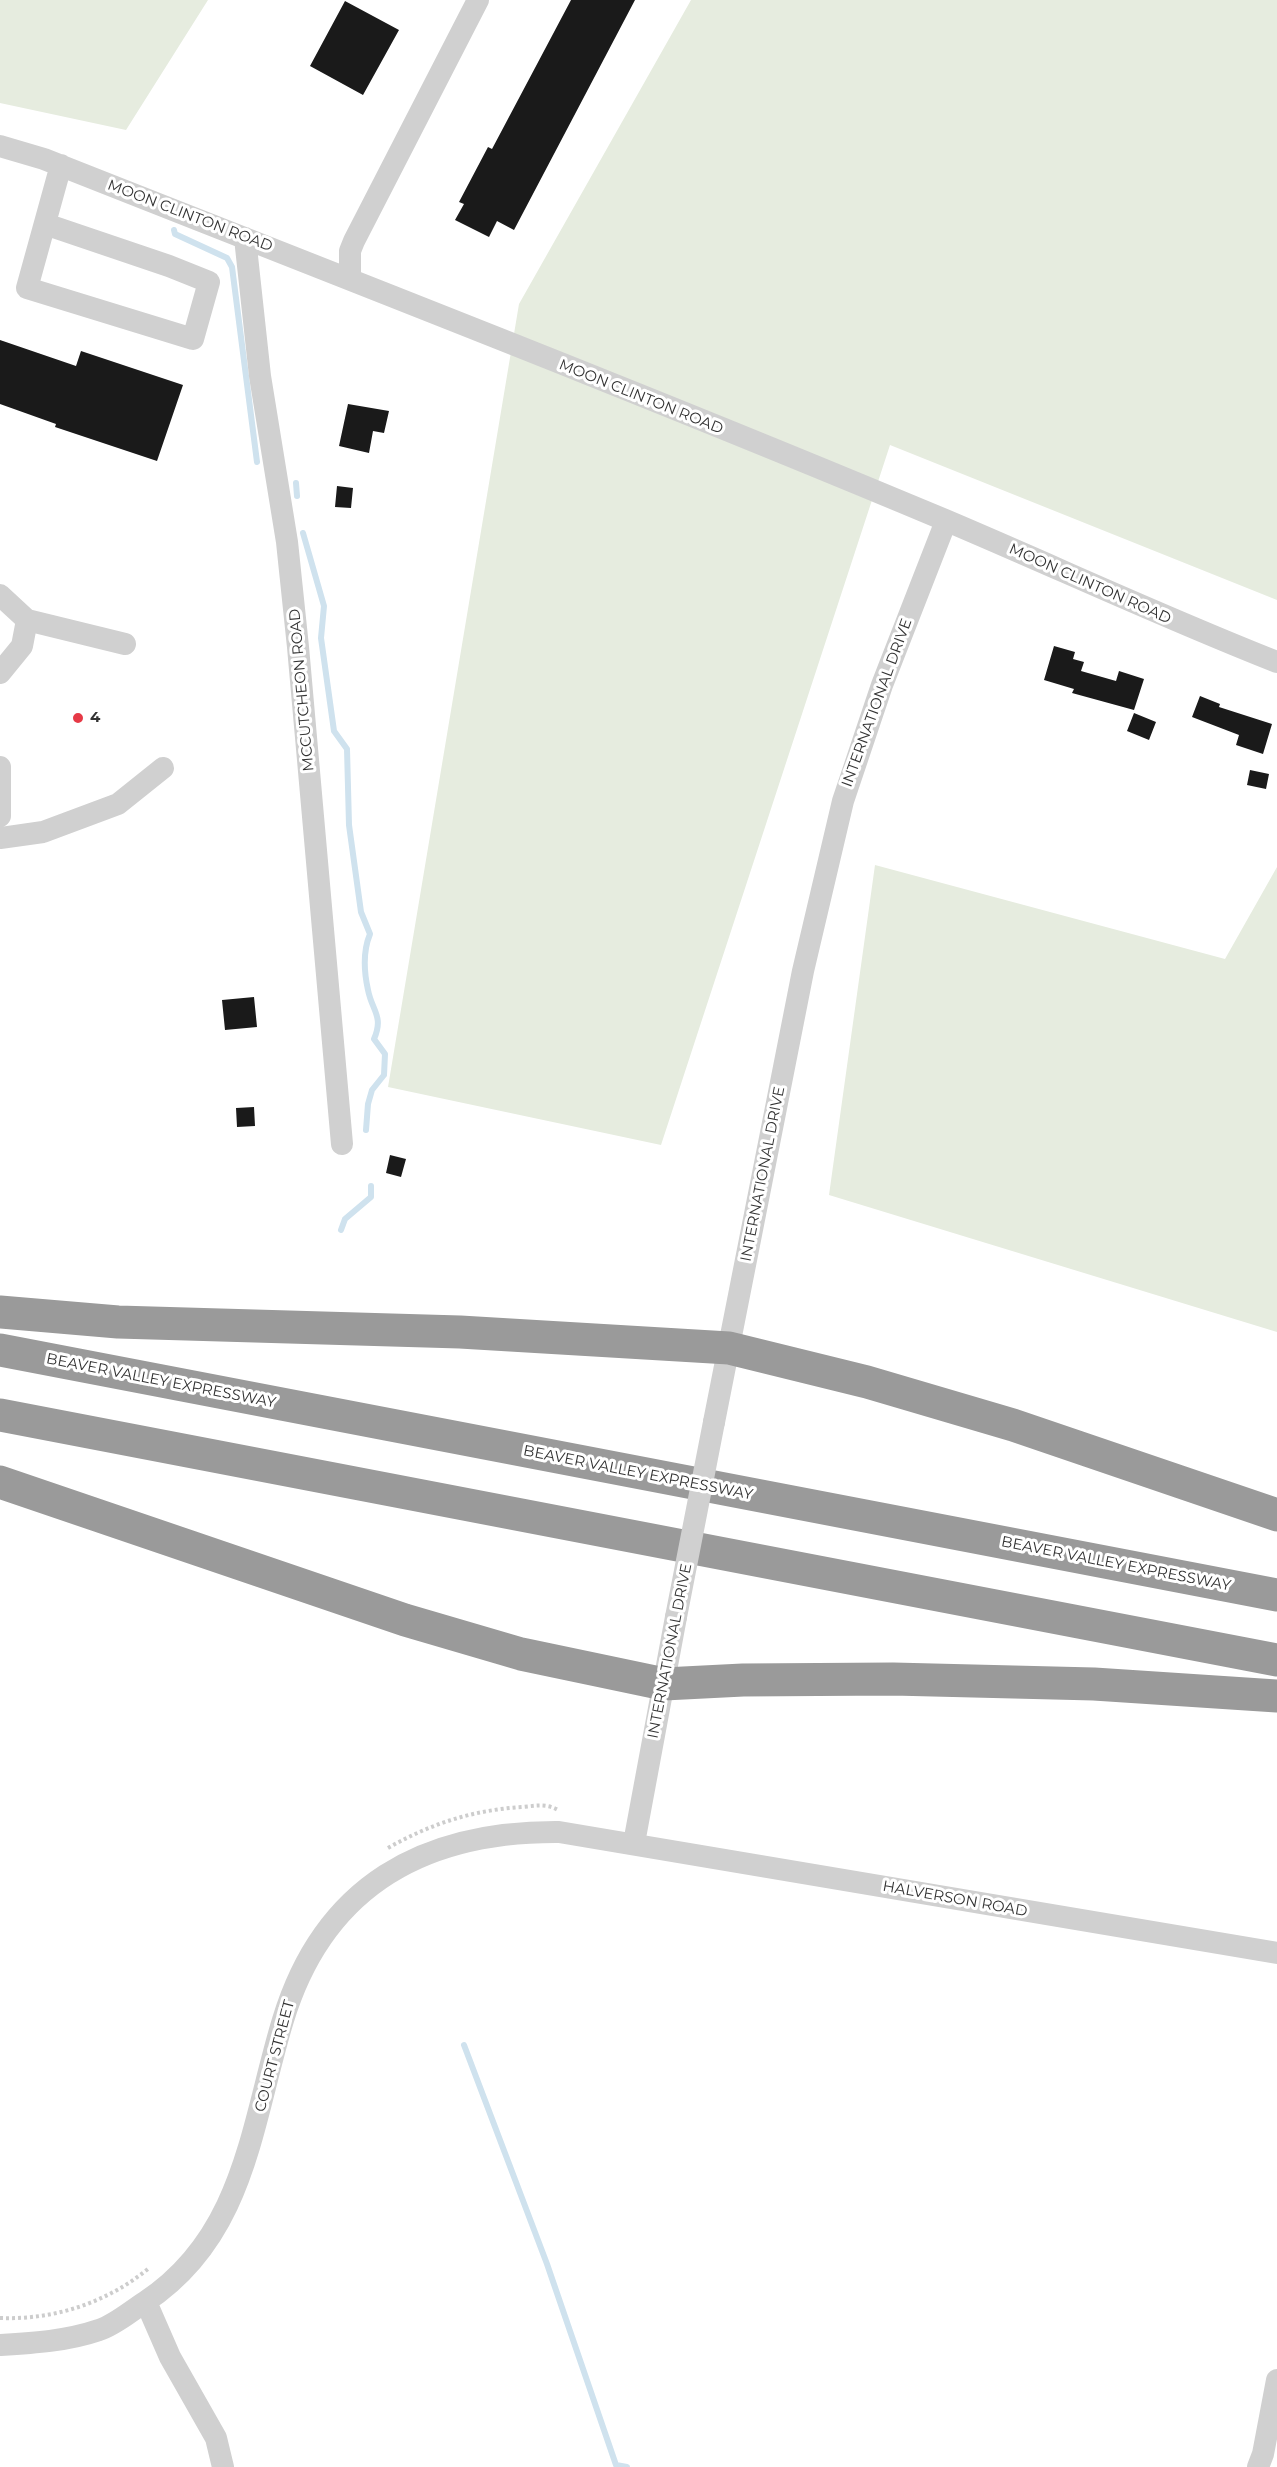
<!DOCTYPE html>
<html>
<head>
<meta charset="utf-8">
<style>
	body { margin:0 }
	canvas { display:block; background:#fff }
</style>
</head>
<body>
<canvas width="1277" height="2467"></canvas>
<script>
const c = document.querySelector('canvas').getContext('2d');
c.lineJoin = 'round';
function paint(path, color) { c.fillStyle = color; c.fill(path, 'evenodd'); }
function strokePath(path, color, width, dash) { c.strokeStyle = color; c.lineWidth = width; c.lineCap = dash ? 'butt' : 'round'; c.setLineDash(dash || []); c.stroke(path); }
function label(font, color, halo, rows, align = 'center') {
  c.font = font + ' Montserrat,sans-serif'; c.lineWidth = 6; c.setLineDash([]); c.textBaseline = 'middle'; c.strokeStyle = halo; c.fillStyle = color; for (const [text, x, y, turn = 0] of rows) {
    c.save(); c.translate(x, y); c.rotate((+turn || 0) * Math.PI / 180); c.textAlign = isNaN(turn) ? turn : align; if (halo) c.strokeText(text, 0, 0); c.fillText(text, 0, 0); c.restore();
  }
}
const green = new Path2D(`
	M0,0H208L126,130L0,103Z
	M691,0H1277V600L890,445L661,1145L388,1087L519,304Z
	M875,865L1225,959L1277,867V1332L829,1195Z`);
const stream = new Path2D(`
	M174,230L175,234L227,258L232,267L257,462
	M296,483L297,496
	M303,533L324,606L321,638L334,731L347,749L349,825L361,912L370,934C363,951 364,972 368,990C372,1011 384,1016 374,1039L385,1054L384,1075L372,1090L368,1104L366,1130
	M341,1230L345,1219L371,1197V1186
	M464,2045L547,2264L616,2465L627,2467`);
const building = new Path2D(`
	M571,0H635L514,230L497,221L489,237L455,220L464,204L459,202L488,147L492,149Z
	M345,1L399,30L363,95L310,66Z
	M0,340L76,366L81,351L183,385L157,461L55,427L56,424L0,404Z
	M348,404L389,411L384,433L373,431L369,453L339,446Z
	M337,486L353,488L351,508L335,507Z
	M1054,646L1075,652L1073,659L1084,662L1081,671L1116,681L1119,671L1144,679L1134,710L1072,693L1074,689L1044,680Z
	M1200,696L1220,704L1219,707L1272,724L1263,754L1236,745L1239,735L1192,717Z
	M1134,713L1156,722L1149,740L1127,731Z
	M1250,770L1269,774L1266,789L1247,785Z
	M254,997L257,1027L225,1030L222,1000Z
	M254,1107L255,1126L237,1127L236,1108Z
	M390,1155L406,1159L401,1177L386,1173Z`);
const path = new Path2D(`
	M388,1848C430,1824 473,1810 522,1807C535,1806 546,1803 558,1810
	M0,2318C54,2320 106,2303 148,2269`);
const minor = new Path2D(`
	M0,146L44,159C345,278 647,395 945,520C1056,567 1165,618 1277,662
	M45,224L169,266L209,282L193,339L27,288L61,165
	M245,238L260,376L287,542L298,647L342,1144
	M350,278V251L354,241L478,0
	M0,595L27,620L22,646L0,673
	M27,620L125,644
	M0,767V816
	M0,838L43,832L118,804L163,768
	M714,1422L803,971L843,801L882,685L946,521
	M634,1843L676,1617
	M146,2302L170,2357L216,2438L223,2467
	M0,2345C33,2343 67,2341 99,2330C115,2325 131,2311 145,2302C245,2236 251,2125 283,2020C324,1885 424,1831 559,1832L1277,1953
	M1258,2467L1263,2454L1277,2380`);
const highway = new Path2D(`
	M0,1312L118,1322L460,1332L729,1348L867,1382L1013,1425L1277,1515
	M0,1350L1277,1595
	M0,1415L1277,1660
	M0,1482L405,1620L521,1654L664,1684L743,1680L893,1679L1094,1684L1277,1696`);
const minorBridge = new Path2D(`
	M676,1617L714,1422`);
const markers = [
	[78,718,6,"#e63946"]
];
const streetNames = [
	["MOON CLINTON ROAD",190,216,21],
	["MOON CLINTON ROAD",641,397,22],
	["MOON CLINTON ROAD",1090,584,24],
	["MCCUTCHEON ROAD",302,690,-95],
	["INTERNATIONAL DRIVE",877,703,-70],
	["INTERNATIONAL DRIVE",763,1174,-79],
	["BEAVER VALLEY EXPRESSWAY",161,1381,11],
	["BEAVER VALLEY EXPRESSWAY",638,1473,11],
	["BEAVER VALLEY EXPRESSWAY",1116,1564,11],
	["INTERNATIONAL DRIVE",670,1651,-79],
	["HALVERSON ROAD",955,1899,10],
	["COURT STREET",275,2056,-75]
];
const poiNames = [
	["4",90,718]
];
paint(green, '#e6ecdf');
strokePath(stream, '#cfe2ee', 6);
paint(building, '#1a1a1a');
strokePath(path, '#cdcdcd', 4, [3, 3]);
strokePath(minor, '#d0d0d0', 22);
strokePath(highway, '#9a9a9a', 33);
strokePath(minorBridge, '#d0d0d0', 22);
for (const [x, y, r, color] of markers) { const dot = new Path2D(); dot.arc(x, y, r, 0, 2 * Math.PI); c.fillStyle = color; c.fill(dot); strokePath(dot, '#fff', 2); }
label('15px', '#333', '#fff', streetNames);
label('bold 15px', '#333', '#fff', poiNames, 'left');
</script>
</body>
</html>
